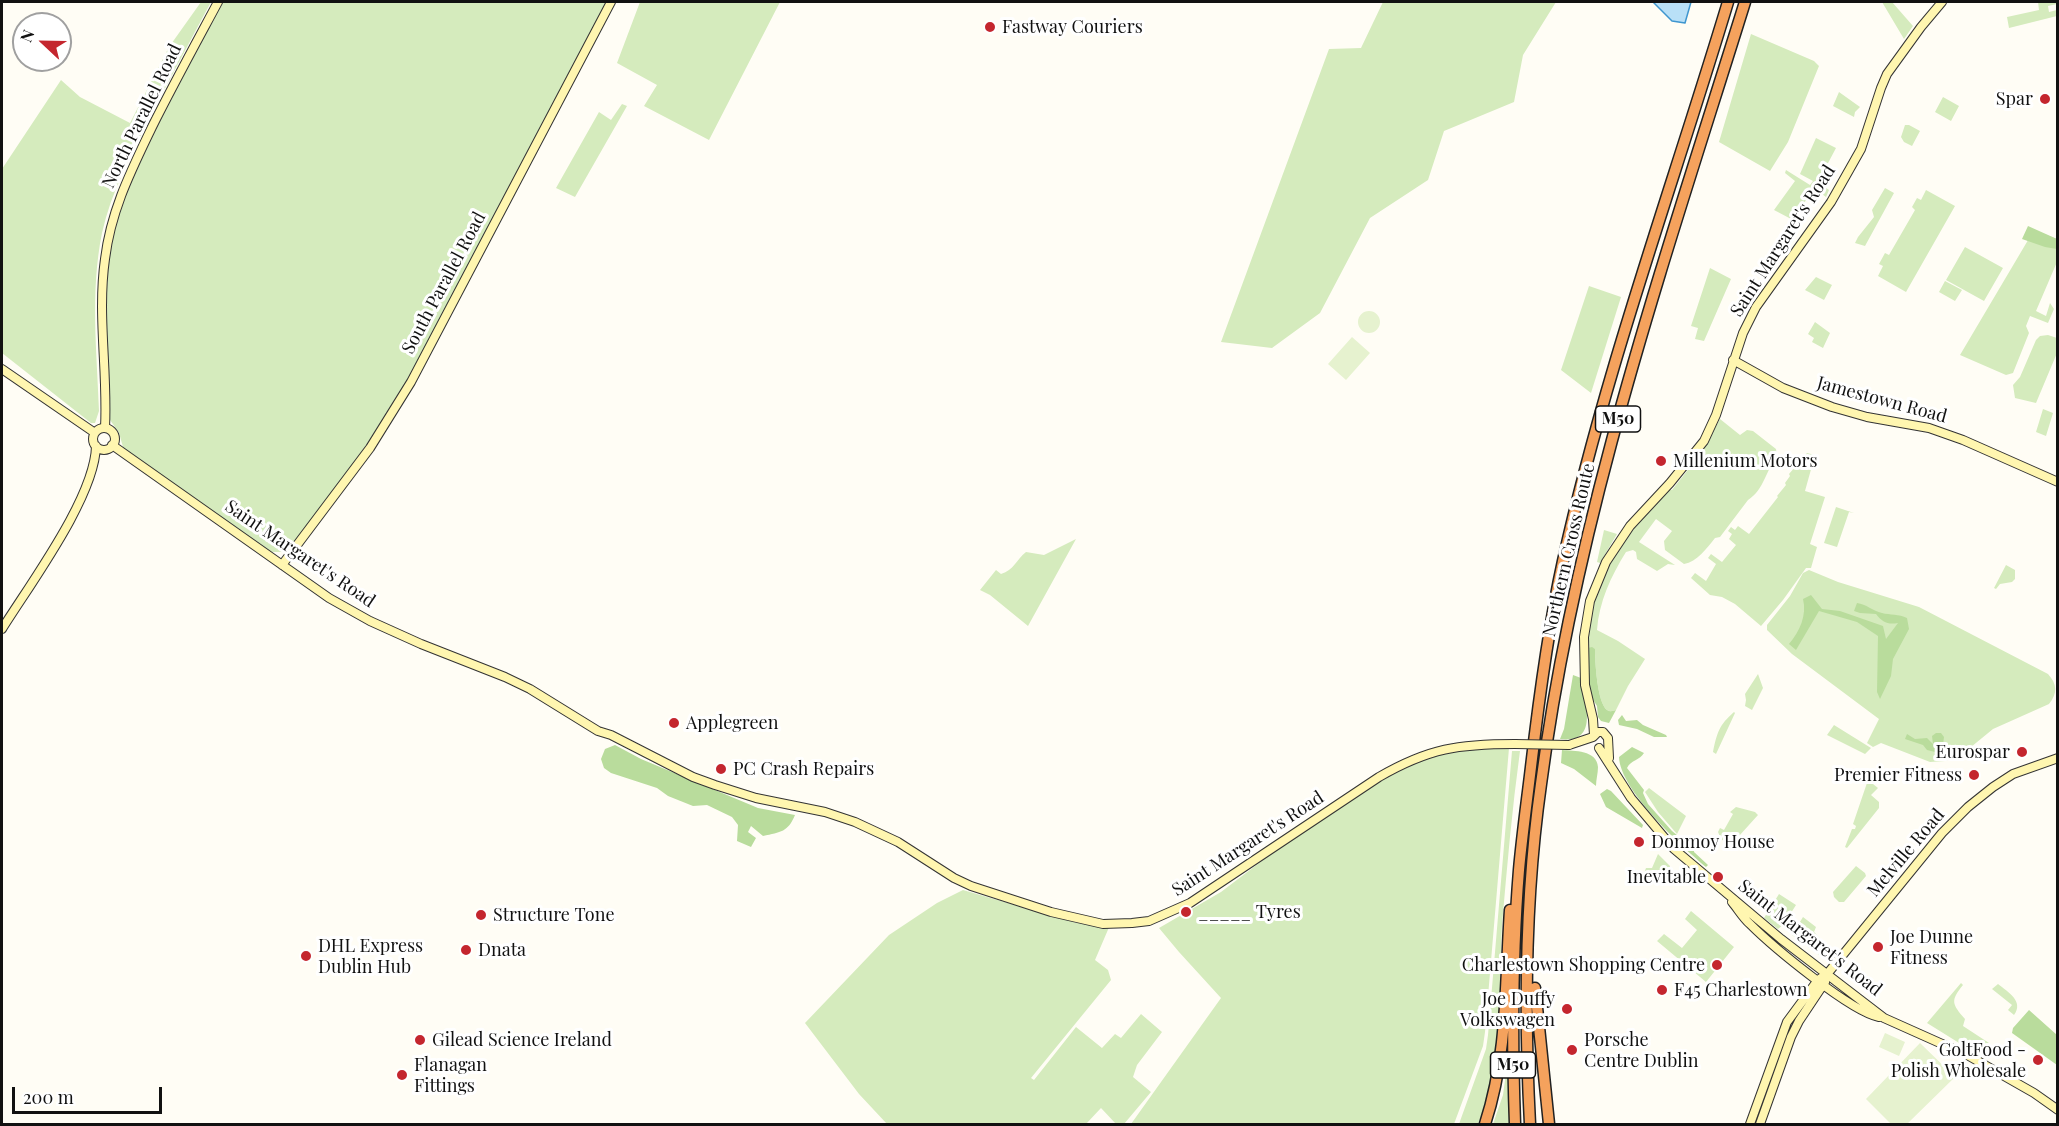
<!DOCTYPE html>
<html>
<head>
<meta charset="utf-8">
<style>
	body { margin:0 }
	#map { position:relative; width:2059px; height:1126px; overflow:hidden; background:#fffdf5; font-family:"Playfair Display",serif }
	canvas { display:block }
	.frame { position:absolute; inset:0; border:3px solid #111; pointer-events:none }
	.north { position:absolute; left:12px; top:12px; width:60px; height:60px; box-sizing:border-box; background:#fff; border:2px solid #a0a0a0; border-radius:50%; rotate:292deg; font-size:16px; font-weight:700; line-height:24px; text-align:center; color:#111 }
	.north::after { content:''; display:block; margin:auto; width:21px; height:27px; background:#c4262e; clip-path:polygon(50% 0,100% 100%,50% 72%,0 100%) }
	.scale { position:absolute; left:12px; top:1087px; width:150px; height:27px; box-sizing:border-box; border:3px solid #111; border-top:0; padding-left:8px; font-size:18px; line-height:21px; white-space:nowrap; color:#111; -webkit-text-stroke:4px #fff; paint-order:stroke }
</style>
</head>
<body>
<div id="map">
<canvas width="2059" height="1126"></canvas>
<div class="frame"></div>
<div class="north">N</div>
<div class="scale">200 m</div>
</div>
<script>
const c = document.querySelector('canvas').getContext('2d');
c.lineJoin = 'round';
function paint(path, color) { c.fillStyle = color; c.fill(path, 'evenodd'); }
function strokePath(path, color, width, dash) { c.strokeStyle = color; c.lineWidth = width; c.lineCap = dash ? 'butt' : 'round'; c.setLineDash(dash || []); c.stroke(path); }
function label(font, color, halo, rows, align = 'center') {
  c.font = font + ' "Playfair Display",serif'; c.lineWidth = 6; c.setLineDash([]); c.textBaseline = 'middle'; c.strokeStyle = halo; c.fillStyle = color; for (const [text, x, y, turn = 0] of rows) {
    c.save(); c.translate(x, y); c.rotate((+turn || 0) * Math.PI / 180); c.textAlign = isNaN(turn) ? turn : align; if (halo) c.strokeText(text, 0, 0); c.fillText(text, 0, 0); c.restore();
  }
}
const green = new Path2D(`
	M201,2H211C191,39 171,77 151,115C132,153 111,192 102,233C90,292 97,352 99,411L95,423H91L2,353V169L61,80L80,97L130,123L169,47Z
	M221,2H607L410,377L363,452L307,527L288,549L280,552H272L266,549L130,454L123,447L119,433L108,417L105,305L110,243L129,183L150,138Z
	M640,2H780L709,140L644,106L657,85L617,63Z
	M1383,2H1556L1523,55L1514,102L1444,131L1428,180L1370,218L1320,313L1272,348L1221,342L1329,49L1361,48Z
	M1882,2H1892L1913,26L1904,39Z
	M2038,2H2057V4L2048,6L2049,12L2057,10V16L2009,28L2007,17L2039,10Z
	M1751,34L1814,61L1819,66L1788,142L1770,171L1719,142Z
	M1839,92L1860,107L1855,112L1854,117L1833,106Z
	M1943,97L1959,106L1951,121L1935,112Z
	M622,104L627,106L575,197L556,188L599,112L611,120Z
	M1905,125H1909L1920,131L1912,146L1904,142L1901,137Z
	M1816,138L1836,148L1818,182L1829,190L1826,197L1814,188L1793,220L1774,210L1795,181L1785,173L1786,170L1810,185L1813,181L1800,174Z
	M1885,188L1894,193L1865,246L1855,243L1858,237L1874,217L1872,210Z
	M1926,190L1955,206L1906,292L1878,276L1883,266L1879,264L1885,253L1889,255L1915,210L1912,207L1917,198L1921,200Z
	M2034,230L2057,239V262L2036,311L2046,316L2050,303L2054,309L2048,323L2030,316L2026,326L2029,333L2013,373L2006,375L1960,355Z
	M1965,247L2003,268L1984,301L1946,280Z
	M1710,268L1731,279L1704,341L1695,339L1698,328L1691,326Z
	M1816,277L1832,285L1824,300L1805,290Z
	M1945,281L1962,290L1955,301L1939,292Z
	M1589,286L1621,297L1591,393L1561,370Z
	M1815,322L1830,333L1823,348L1812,342L1814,338L1808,334Z
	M2048,335L2057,338V353L2036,403L2015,398L2013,385L2020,377L2036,340L2040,336Z
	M2043,409L2053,413L2046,436L2036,432Z
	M1720,419L1740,435L1747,430L1753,431L1776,449L1777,456C1766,470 1764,490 1748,500L1720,537L1715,538C1707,548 1697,562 1684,564L1665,550L1664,541L1672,531L1656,519L1639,542L1675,565L1668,564L1657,571L1637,559L1636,552L1633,550L1626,552C1611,576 1599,602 1597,630L1618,641L1645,659L1628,686L1616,710C1613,711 1610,712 1607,710C1597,702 1595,661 1595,649L1588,648C1588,579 1623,538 1668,490H1672L1698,457Z
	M1807,453L1815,455L1805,491L1825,497L1810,544L1817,547L1811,568H1806L1783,600L1761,626L1735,604L1722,597L1710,595L1691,578L1695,573L1706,581L1716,564L1708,558L1711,554L1722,562L1736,545L1729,539L1732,534L1728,531L1731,527L1735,530L1738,526L1749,534L1778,497L1777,496L1786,485L1785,483L1790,476L1789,474Z
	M1836,507L1854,513L1849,512L1837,547L1824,543Z
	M1604,530L1617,534L1600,563L1597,562Z
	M1076,539L1028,626L990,595L980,590L996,570L1001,574C1014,570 1016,560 1026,552L1044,555Z
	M2006,565L2015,570V579L2012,582L2000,584L1996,589L1994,588Z
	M1809,570L1838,582L1919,607L2048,674C2057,684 2058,693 2049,704L1993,729L1960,756L1945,761L1930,762L1881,743L1873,747L1867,743L1879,719L1792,654L1767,630V625L1790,596L1803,573Z
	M1758,674L1763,688L1752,710L1745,706L1746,700L1745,694Z
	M1734,712L1735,713L1716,754L1713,752C1717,733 1719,725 1734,712Z
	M1834,725L1871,748L1865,754L1827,735Z
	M1486,748H1509L1485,1032L1483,1046L1454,1124H1131L1221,998L1179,952L1159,928L1221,892L1309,825L1387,776L1412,763L1444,753Z
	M1512,751H1520C1512,809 1507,867 1502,925C1498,991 1505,1062 1478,1124H1459L1486,1049L1488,1035Z
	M1868,780L1878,788L1871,795L1879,802V808L1847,848L1845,847L1852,829H1855L1856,826L1853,824Z
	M1649,788L1686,816L1677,834L1658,812L1645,792Z
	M1736,807L1755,812L1758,815L1730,846L1721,839L1718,832L1720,828L1724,830L1733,814L1730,812Z
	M1658,854L1670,866V870L1664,875L1644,873L1646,868H1652Z
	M1856,866L1865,873L1866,876L1844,902H1839L1834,897L1833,892Z
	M963,890L1077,923L1110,925L1095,960L1108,970L1111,980L1031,1078L1034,1080L1076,1027L1102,1048L1115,1034L1121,1038L1141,1014L1162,1032L1137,1065L1133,1077L1151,1092L1124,1124H1116L1101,1108L1086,1124H887L859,1094L805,1023L889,935L937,903Z
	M1779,894L1796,905L1784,924L1778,929L1764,918Z
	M1691,911L1734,947L1706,982L1657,941L1664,934L1682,948L1697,930L1685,919Z
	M1803,917L1816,927L1814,932L1822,940V945L1828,950L1831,948L1839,949L1830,958H1823L1792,935Z
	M1961,983L1963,985C1950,1001 1952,1004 1965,1019L1963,1026L1989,1043L1982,1048L1972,1051L1927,1023Z
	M1998,984C2008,992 2024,1001 2014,1015L2008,1010L2012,1005L1992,989Z
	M1508,1058L1509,1124H1493L1503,1095Z`);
const forest = new Path2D(`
	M2028,226L2057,239V249L2045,247L2022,239Z
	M1811,595L1822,609L1840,611L1883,626L1886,639L1898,623C1888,625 1882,622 1876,614L1860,613L1854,611L1857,603C1866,604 1873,611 1882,613C1890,615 1899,614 1907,618L1909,629L1893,659L1891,676L1880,699L1877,692L1878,636L1857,622L1819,611L1796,650L1789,644C1800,631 1807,615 1803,599Z
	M1592,647L1595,649C1595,661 1597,702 1607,710C1610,712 1613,711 1616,710L1609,723L1601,721L1598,717L1597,706L1592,698L1589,682L1588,648Z
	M1573,675L1581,678C1585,702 1600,744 1560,739L1564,729Z
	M1622,715L1626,721L1637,720L1643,725L1666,735L1667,737H1654L1637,729L1619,725L1618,720Z
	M1936,733H1941L1944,737L1943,745L1935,752L1927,750L1923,745L1905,739L1907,734L1915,739L1927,738L1933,744L1932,736Z
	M615,745L641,759L758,808L795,815C788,832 781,832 763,836L751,826L748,832L756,838L751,847L737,841L738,825L732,817L707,805L693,806L668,796L657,788L611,773L604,768L601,759L605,749Z
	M1632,747L1644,753C1640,760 1631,760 1627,768L1644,790L1643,793L1648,804L1672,831L1694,849V852L1708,865L1706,867C1681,846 1620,790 1619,757Z
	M1562,750C1574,751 1597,750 1598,767C1598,773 1596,780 1596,786L1574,769L1561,763Z
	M1607,789L1611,791L1643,825L1642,828L1606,807L1600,794Z
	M2029,1010L2057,1035V1065L2012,1033L2013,1028Z`);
const pitch = new Path2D(`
	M1358 322a11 11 0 1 1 22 0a11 11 0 1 1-22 0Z
	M1352,337L1370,353L1346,380L1328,364Z
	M1885,1033L1905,1042L1899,1056L1879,1047Z
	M1920,1043L1955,1077L1907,1124H1891L1866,1099Z`);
const water = new Path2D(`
	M1653,2H1691L1685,23L1672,21Z`);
const secondary = new Path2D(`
	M1733,360L1783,388L1832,407L1867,417L1929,428L1963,440L2058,482
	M2,369L95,433
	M105,428C108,372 97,315 105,259C111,210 131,171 152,127C173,85 196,43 218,2
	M93 439a11 11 0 1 1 22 0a11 11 0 1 1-22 0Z
	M112,445L329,598L370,621L421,644L505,677L530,689L598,731L611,735L693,777L715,785L756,798L825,812L855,822L898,842L954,878L971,886L1051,912L1103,924L1132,923L1149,921L1190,903L1379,777C1429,748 1459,744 1515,744
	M282,565L370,448L411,382L611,2
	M2,629C30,584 95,497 96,446
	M1594,735L1593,719L1585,685L1584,637L1590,601L1606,562L1630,526L1670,483L1704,441L1716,415L1743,333L1756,307L1831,202L1861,149L1881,88L1887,74L1921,27L1942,2
	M1569,745L1593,737L1598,732H1603L1608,738L1609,758
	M1599,748L1631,798L1674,849L1781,939L1884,1018L1969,1056L2034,1093L2058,1110
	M1732,902C1738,909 1743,918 1750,924C1772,946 1851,1012 1879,1017
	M1750,1124L1787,1022L1818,980L1828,973L1942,833L1968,807L1993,787L2013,774L2058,758
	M1760,1124L1791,1037L1799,1021L1825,982`);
const highway = new Path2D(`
	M1535,988L1549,1124
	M1485,1124C1508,1054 1505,983 1510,910
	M1515,1124C1512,1040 1512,955 1519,870C1522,836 1527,801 1531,767C1539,698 1548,629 1563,561C1605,371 1672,188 1728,2
	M1530,1124C1524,1011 1525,896 1541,784C1576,516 1665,259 1745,2`);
const secondaryBridge = new Path2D(`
	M1515,744L1569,745`);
const markers = [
	[990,27,6,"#c4262e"],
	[2045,99,6,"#c4262e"],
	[1661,461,6,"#c4262e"],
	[674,723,6,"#c4262e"],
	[2022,752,6,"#c4262e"],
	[721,769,6,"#c4262e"],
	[1974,775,6,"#c4262e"],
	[1639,842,6,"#c4262e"],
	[1718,877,6,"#c4262e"],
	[1186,912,6,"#c4262e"],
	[481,915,6,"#c4262e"],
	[1878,947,6,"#c4262e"],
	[466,950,6,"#c4262e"],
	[306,956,6,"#c4262e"],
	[1717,965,6,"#c4262e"],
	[1662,990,6,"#c4262e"],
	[1567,1009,6,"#c4262e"],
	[420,1040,6,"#c4262e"],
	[1572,1050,6,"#c4262e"],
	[2038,1060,6,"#c4262e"],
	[402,1075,6,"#c4262e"]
];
const shields = [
	[1618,419,45],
	[1513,1065,45]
];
const shieldNames = [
	["M50",1618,419],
	["M50",1513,1065]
];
const poiNames = [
	["Fastway Couriers",1002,27],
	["Spar",2033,99,"right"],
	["Millenium Motors",1673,461],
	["Applegreen",686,723],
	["Eurospar",2010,752,"right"],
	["PC Crash Repairs",733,769],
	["Premier Fitness",1962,775,"right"],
	["Donmoy House",1651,842],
	["Inevitable",1706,877,"right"],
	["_____ Tyres",1198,912],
	["Structure Tone",493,915],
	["Joe Dunne",1890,937],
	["Fitness",1890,958],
	["DHL Express",318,946],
	["Dublin Hub",318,967],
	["Dnata",478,950],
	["Charlestown Shopping Centre",1705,965,"right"],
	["F45 Charlestown",1674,990],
	["Joe Duffy",1555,999,"right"],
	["Volkswagen",1555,1020,"right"],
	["Gilead Science Ireland",432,1040],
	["Porsche",1584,1040],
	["Centre Dublin",1584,1061],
	["GoltFood -",2026,1050,"right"],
	["Polish Wholesale",2026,1071,"right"],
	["Flanagan",414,1065],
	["Fittings",414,1086]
];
const streetNames = [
	["North Parallel Road",142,116,-64],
	["Saint Margaret's Road",1783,241,-57],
	["South Parallel Road",444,283,-62],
	["Jamestown Road",1882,400,15],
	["Northern Cross Route",1569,550,-77],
	["Saint Margaret's Road",300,554,34],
	["Saint Margaret's Road",1248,844,-33],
	["Melville Road",1906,853,-50],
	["Saint Margaret's Road",1810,938,38]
];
paint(green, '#d5ebbd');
paint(forest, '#b9dc9c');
paint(pitch, '#e6f2cf');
paint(water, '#b9e0f7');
strokePath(water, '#3f96cf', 1.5);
strokePath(secondary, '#333', 10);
strokePath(highway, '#222', 13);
strokePath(secondary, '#fff6b0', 8);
strokePath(highway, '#f5a25d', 10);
strokePath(secondaryBridge, '#333', 10, []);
strokePath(secondaryBridge, '#fff6b0', 8);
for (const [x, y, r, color] of markers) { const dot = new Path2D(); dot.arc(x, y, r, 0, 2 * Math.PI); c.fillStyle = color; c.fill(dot); strokePath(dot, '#fff', 2); }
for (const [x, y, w] of shields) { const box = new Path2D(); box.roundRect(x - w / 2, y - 13, w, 26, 4.5); c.fillStyle = '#fff'; c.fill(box); strokePath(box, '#111', 1.5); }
label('bold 16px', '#111', null, shieldNames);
label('18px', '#111', '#fff', poiNames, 'left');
label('18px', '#111', '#fff', streetNames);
</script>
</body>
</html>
